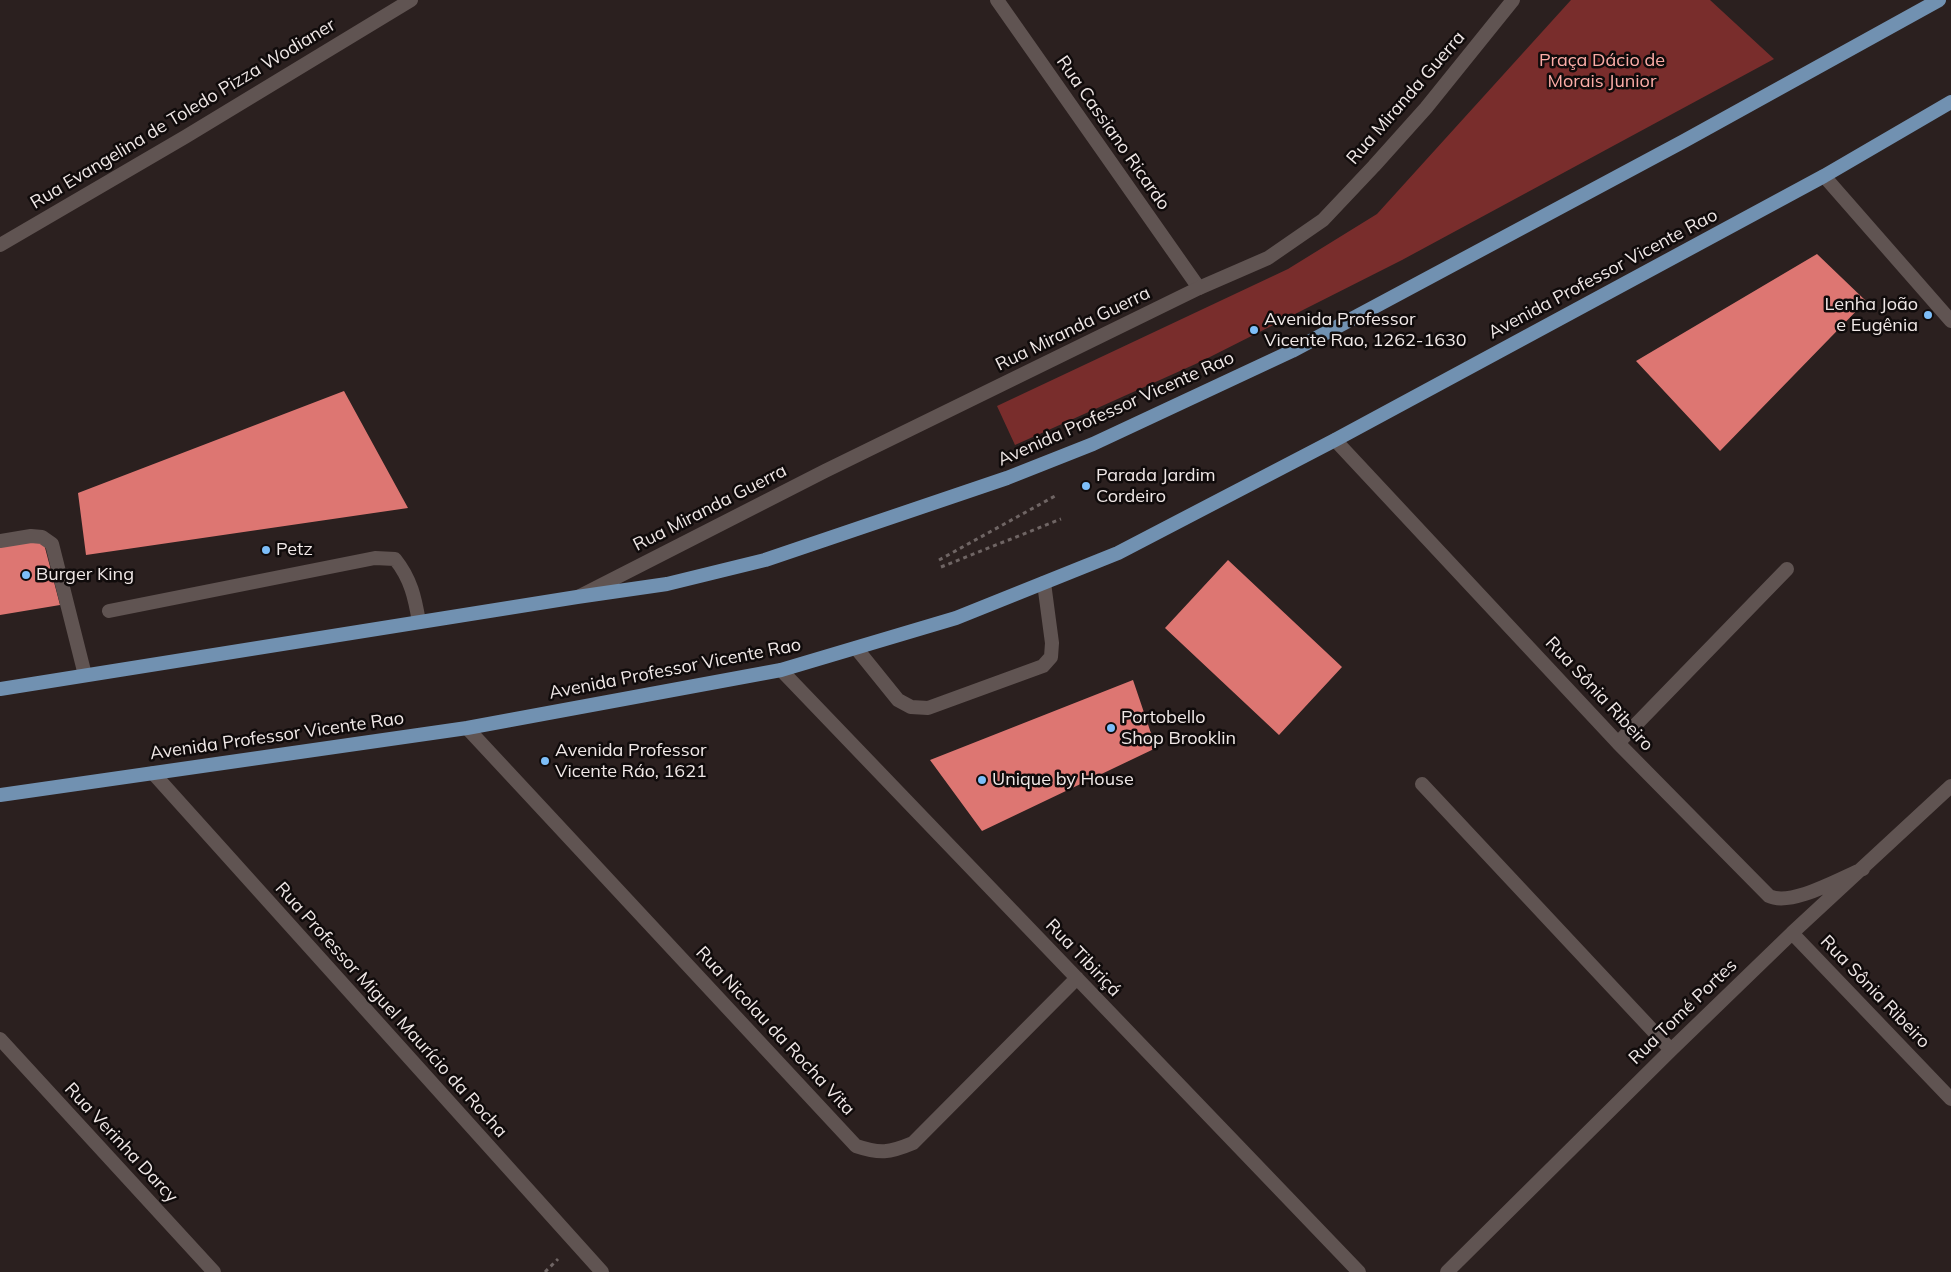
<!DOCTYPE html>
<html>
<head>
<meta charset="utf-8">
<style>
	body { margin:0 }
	canvas { display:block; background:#2b201f }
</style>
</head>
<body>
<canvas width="1951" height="1272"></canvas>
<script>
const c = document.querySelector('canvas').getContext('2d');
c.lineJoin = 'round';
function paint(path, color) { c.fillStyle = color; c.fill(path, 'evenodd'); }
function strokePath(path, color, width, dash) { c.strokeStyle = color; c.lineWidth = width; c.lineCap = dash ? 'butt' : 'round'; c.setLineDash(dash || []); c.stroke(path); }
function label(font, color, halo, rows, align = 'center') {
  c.font = font + ' Mulish,sans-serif'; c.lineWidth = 5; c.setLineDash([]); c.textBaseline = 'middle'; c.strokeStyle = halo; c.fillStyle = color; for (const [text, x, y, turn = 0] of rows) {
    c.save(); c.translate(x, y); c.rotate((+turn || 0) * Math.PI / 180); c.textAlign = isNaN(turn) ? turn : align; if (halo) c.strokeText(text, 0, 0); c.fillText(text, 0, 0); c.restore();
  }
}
const green = new Path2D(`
	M1571,0H1710L1774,59L1402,260L1200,362L1015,445L997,406L1288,269L1377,214Z`);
const building = new Path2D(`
	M1817,254L1866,301L1720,451L1636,361Z
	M344,391L408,508L86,555L78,493Z
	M43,540L60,605L0,615V545Z
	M1228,560L1342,667L1279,735L1165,628Z
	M1133,680L1156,748L982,831L930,760Z`);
const path = new Path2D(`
	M939,560L1055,496
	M941,567L1061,519
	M545,1272L558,1259`);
const service = new Path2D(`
	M1824,176L1951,321
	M0,541L31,536L42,537L52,544L85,675
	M109,611L375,558L395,559C411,579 415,598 419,622
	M856,648L898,700L911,707L928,708L1043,666L1051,657L1052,643L1044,583`);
const minor = new Path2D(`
	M997,0L1199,288
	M0,245L185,137L411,0
	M1335,440L1618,743L1769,896C1791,907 1841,878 1863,869
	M781,670L1359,1272
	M467,728L856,1146C880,1154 889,1153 913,1143L1077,978
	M1618,743L1787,569
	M153,773L602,1272
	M1422,784L1671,1050
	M1792,933L1951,1099
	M0,1039L214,1272
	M1447,1272L1671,1050L1792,933L1951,786`);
const tertiary = new Path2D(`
	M580,596L825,471L1199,288L1268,258L1323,220L1374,166L1426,108L1513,0`);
const primary = new Path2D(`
	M0,689L577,597L667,584L765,560L1007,478L1093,444L1292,351L1684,141L1939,0
	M0,795L467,728L781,670L956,618L1118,553L1335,440L1824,176L1951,102`);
const markers = [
	[1928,315,5,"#7dbef9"],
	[1254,330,5,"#7dbef9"],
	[1086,486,5,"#7dbef9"],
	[266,550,5,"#7dbef9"],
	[26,575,5,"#7dbef9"],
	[1111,728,5,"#7dbef9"],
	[545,761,5,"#7dbef9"],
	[982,780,5,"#7dbef9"]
];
const parkNames = [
	["Praça Dácio de",1602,61],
	["Morais Junior",1602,82]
];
const streetNames = [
	["Rua Miranda Guerra",1406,98,-49],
	["Rua Evangelina de Toledo Pizza Wodianer",183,114,-31],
	["Rua Cassiano Ricardo",1113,133,55],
	["Avenida Professor Vicente Rao",1603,274,-28],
	["Rua Miranda Guerra",1073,329,-26],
	["Avenida Professor Vicente Rao",1116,409,-24],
	["Rua Miranda Guerra",710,508,-27],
	["Avenida Professor Vicente Rao",675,669,-11],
	["Rua Sônia Ribeiro",1599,694,47],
	["Avenida Professor Vicente Rao",277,736,-8],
	["Rua Tibiriçá",1083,958,46],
	["Rua Sônia Ribeiro",1875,992,46],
	["Rua Professor Miguel Maurício da Rocha",391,1010,48],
	["Rua Tomé Portes",1683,1012,-44],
	["Rua Nicolau da Rocha Vita",775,1031,47],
	["Rua Verinha Darcy",121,1143,47]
];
const poiNames = [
	["Lenha João",1918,305,"right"],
	["e Eugênia",1918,326,"right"],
	["Avenida Professor",1264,320],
	["Vicente Rao, 1262-1630",1264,341],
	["Parada Jardim",1096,476],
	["Cordeiro",1096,497],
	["Petz",276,550],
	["Burger King",36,575],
	["Portobello",1121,718],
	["Shop Brooklin",1121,739],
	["Avenida Professor",555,751],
	["Vicente Ráo, 1621",555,772],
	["Unique by House",992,780]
];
paint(green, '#792d2c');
paint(building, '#dd7672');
strokePath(path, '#6f6564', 3, [4, 4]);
strokePath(service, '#605452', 14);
strokePath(minor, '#605452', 14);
strokePath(tertiary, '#605452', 14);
strokePath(primary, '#7191b1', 14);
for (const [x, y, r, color] of markers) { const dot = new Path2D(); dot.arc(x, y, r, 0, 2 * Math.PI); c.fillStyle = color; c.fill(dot); strokePath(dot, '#100b0b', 2); }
label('18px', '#fcaca7', '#100b0b', parkNames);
label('18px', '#f0e8e7', '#100b0b', streetNames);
label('18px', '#f0e8e7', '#100b0b', poiNames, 'left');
</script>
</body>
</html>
